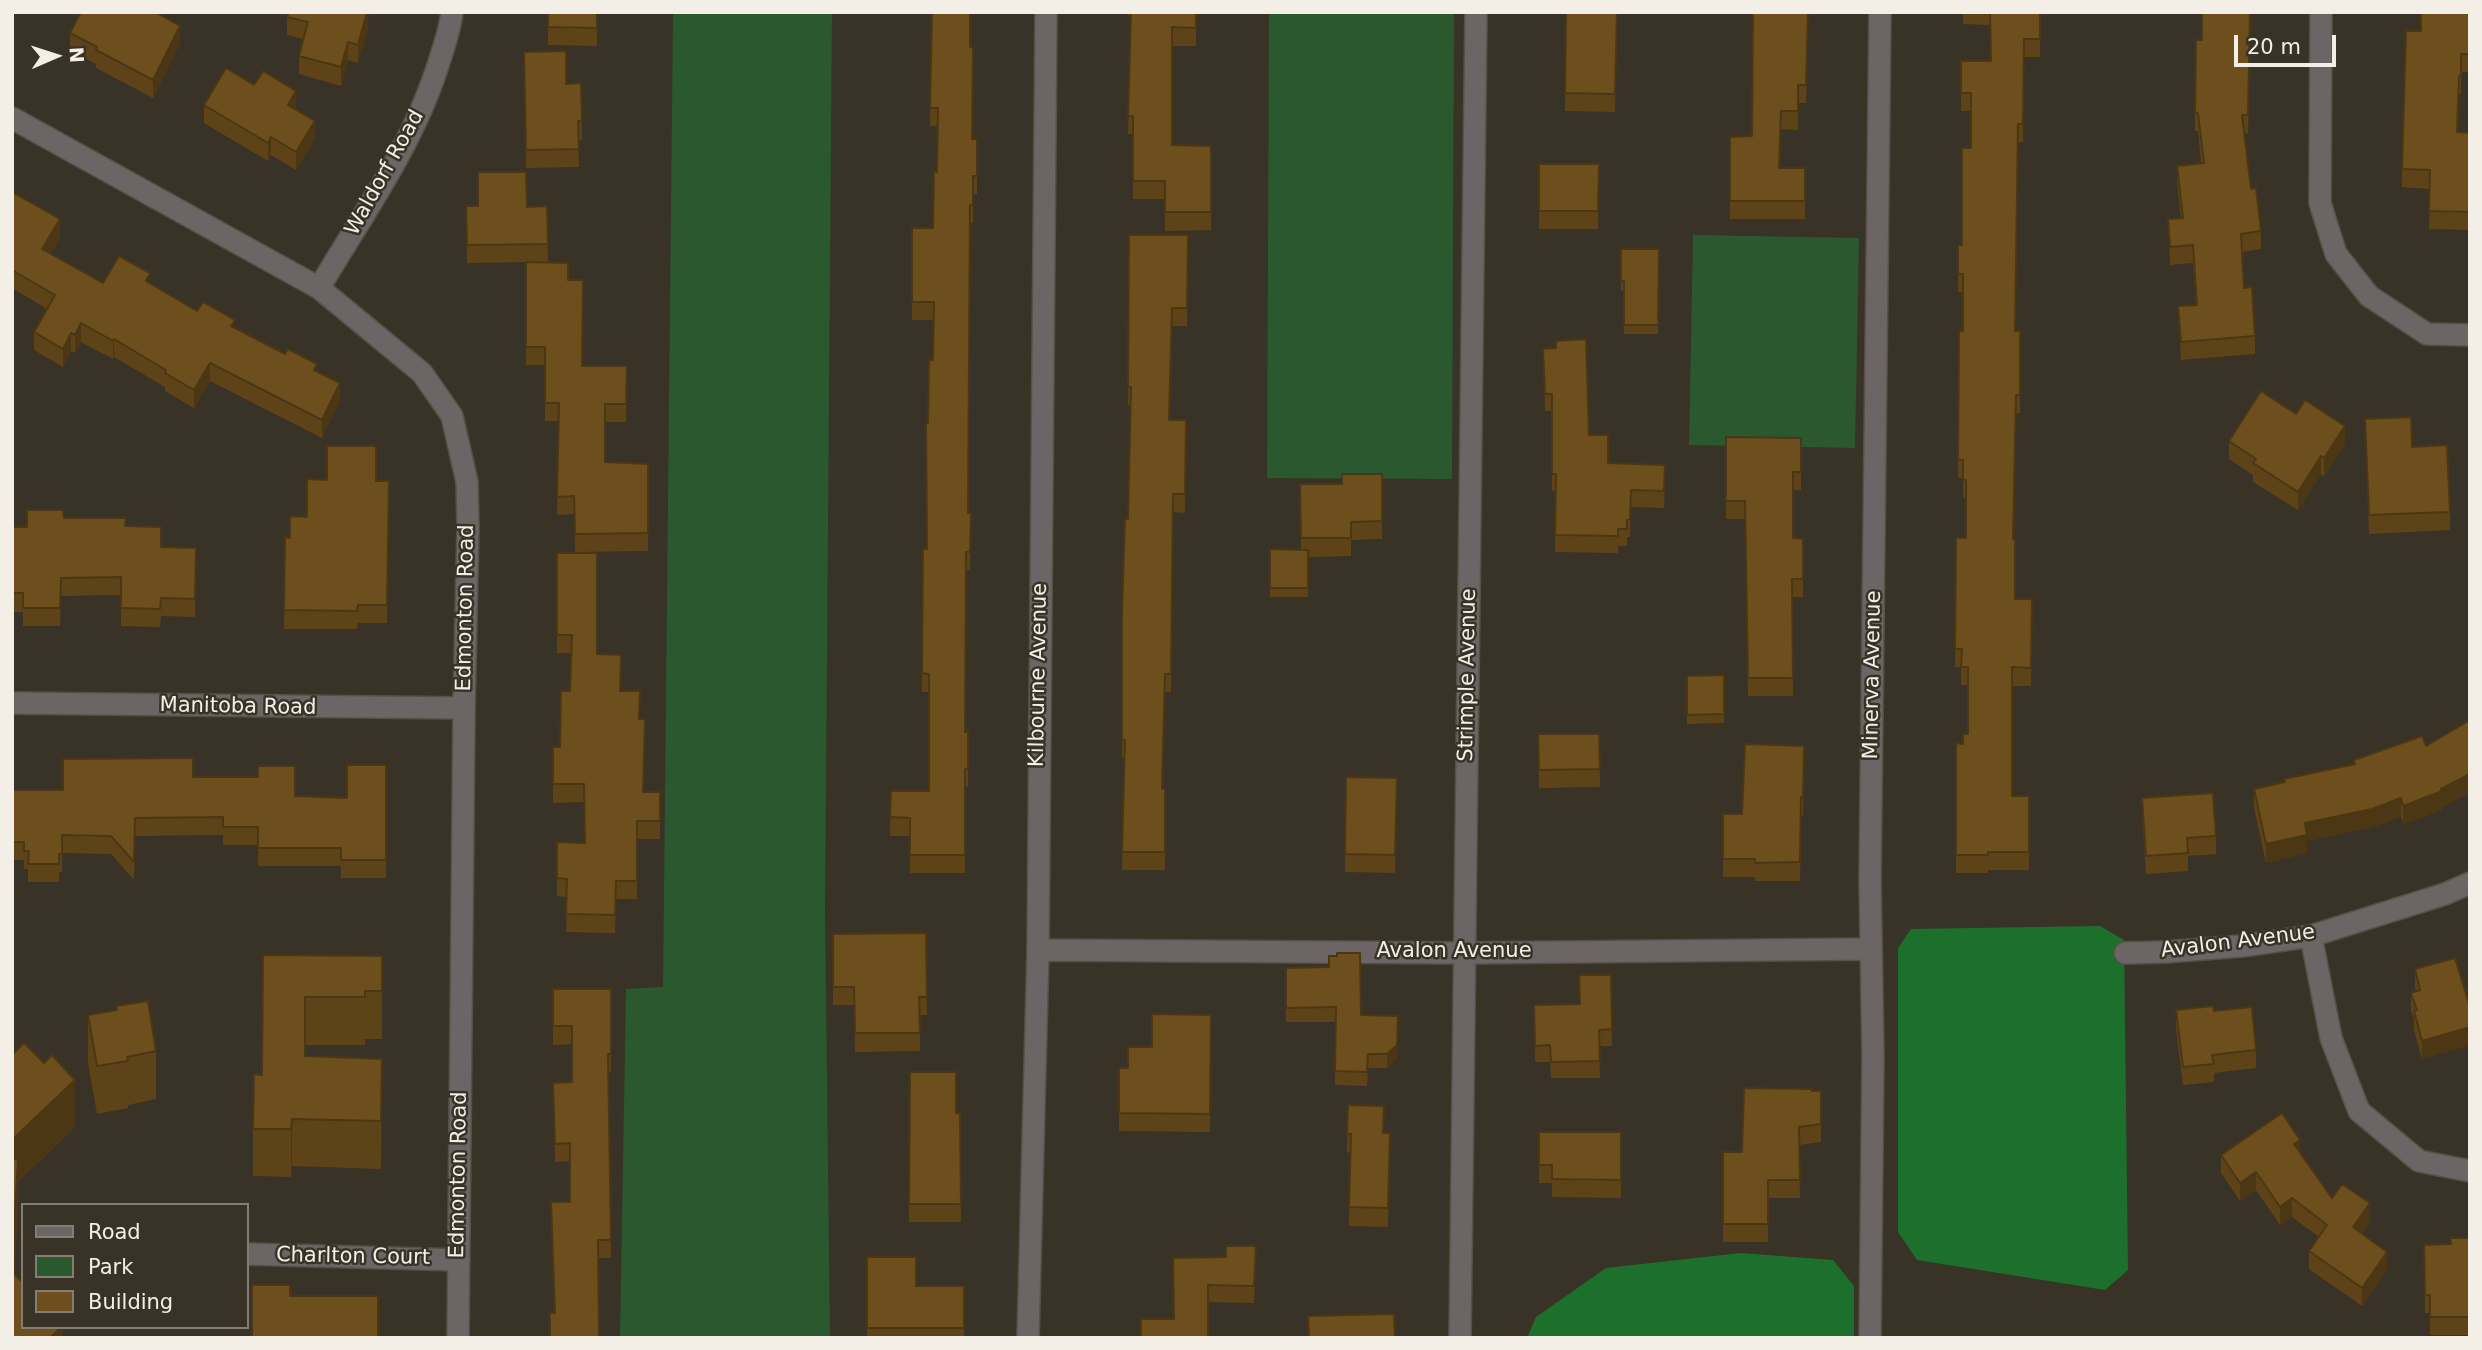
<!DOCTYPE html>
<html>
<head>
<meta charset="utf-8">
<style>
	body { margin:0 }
	#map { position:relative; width:2482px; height:1350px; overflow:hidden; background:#383326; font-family:"DejaVu Sans",sans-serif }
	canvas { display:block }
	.frame { position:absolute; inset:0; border:14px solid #f3efe7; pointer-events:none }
	.legend { position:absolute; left:21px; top:1203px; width:228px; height:126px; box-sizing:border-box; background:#383326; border:2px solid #837e73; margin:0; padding:9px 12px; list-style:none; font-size:21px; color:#f3efe7 }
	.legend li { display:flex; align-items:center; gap:14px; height:35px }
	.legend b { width:35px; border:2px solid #837e73 }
	.north { position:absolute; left:21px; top:21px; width:70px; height:70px; -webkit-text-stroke:5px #383326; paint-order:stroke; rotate:87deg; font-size:19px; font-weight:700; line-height:28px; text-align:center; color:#f3efe7 }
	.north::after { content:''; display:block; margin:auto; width:24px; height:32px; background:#f3efe7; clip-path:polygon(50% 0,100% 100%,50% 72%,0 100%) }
	.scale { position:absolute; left:2234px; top:35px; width:102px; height:32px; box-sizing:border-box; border:4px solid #f3efe7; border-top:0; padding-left:9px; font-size:21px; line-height:24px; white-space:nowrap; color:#f3efe7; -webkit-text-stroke:5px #383326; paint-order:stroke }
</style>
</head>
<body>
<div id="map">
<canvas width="2482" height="1350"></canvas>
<div class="frame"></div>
<ul class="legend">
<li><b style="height:9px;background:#6c6465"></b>Road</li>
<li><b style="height:19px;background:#2a582f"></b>Park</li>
<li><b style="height:19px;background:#6d4e1d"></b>Building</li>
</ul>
<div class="north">N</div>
<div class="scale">20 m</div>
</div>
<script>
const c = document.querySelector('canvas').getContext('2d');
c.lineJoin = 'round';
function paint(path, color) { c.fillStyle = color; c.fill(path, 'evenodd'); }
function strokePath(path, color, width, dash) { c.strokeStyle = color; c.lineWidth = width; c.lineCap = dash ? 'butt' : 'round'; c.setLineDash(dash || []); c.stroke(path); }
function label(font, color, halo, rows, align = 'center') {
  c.font = font + ' "DejaVu Sans",sans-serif'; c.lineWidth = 5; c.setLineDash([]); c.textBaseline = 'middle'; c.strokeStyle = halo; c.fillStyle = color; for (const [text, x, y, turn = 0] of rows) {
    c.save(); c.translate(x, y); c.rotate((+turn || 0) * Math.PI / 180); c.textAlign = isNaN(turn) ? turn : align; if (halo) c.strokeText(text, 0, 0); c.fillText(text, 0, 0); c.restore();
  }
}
const green = new Path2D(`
	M673,12H832L825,910L830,1338H620L626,989L663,987Z
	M1269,12H1454L1452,479L1267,478Z
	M1693,235L1859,238L1855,448L1689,445Z`);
const forest = new Path2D(`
	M2100,926L2124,940L2128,1270L2105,1290L1917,1260L1898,1232V948L1911,929Z
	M1741,1253L1833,1260L1854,1286V1338H1527L1536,1317L1606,1268Z`);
const minor = new Path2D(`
	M2321,12L2320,203L2336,254L2369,296L2427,334L2470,335
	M12,118L319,288L422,373L452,416L467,482L468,526L464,708L458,1338
	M319,288C363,214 415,142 440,59C445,44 450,29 452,12
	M12,703L464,708
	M2311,936L2331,1038L2359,1111L2419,1161L2470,1171
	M1038,950L1464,953L1871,949
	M2125,953L2165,952L2242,946L2311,936L2445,894L2470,883
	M247,1254L459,1260
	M1028,1338L1038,950L1046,12
	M1460,1338L1476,12
	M1870,1338L1873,1057L1870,880L1880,12`);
const wall = new Path2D(`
	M289,12H369L368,18V28L358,63L348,60L341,86L299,74V56L303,39L287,35V17Z
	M548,12H597V46L548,45Z
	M932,12L970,47L972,139L977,157V194H973V223H970L968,513H971L970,570H966L965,732H968V787H965V873H910V836H890L891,791H929V692H922V673L927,549L928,423L933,360V320H912V302L933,228L937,172L938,126H930Z
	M1128,12H1196V46H1172V145L1211,146V230L1165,231V199H1133V134H1128L1131,15H1128Z
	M1566,12H1617L1615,112L1565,111Z
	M1808,12L1806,103H1798V130L1781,129L1780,168H1805V219H1730V137L1752,136Z
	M1963,12H2040V57H2024L2023,142H2018L2015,331L2020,349V413H2016L2014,539L2015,599L2032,617L2031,686H2012V796H2029V870H1988V873H1956V743L1963,744L1968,734V685H1961V667H1955L1956,538H1966V498H1963V478H1958L1959,331H1963V292H1958V245H1962L1971,148V111H1961V61H1991L1990,25L1963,24Z
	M2251,12L2248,133H2244L2251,189L2261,231V249L2242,252L2244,288L2255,336V354L2181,360L2178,306L2196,305L2193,263L2170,265L2168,219L2181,218L2177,184V166L2201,163L2198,131H2195V113L2202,40Z
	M2470,12V72H2461V94H2459L2458,132L2470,133V230L2429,229L2430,189L2402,187V169L2421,31Z
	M70,33L180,43L153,98L96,68V64L70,51Z
	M524,52L566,84L581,83L582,140L578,139L579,167L526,168Z
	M254,85L296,109L315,139L296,170L271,155L268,161L204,123V105Z
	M1539,164H1599L1598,229H1539Z
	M12,192L60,238L50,254L103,283H150L197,311L235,328L317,371L340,401L322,438L210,381L194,408L165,391V387L114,357L113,359L81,342L75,353L71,351L63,367L34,350V332L47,309L12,288Z
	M466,206H547L548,262L568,280L582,366H627L626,422H605V462L648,464V551L575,552L574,514L557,515L559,421H545V365H526V262L467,263Z
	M1129,235H1188L1187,326H1172L1170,420H1186L1185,513L1173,512L1171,692H1165L1162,789H1165V870H1122L1125,758H1122V612L1128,519L1130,405H1128Z
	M1621,249H1659L1658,334H1624V291H1621Z
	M1543,349L1589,435L1608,463L1665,482L1664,508L1631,507L1630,537H1627V546H1618V553L1555,552V491H1552V411H1545Z
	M2296,414L2345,444L2324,477L2321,474L2298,510L2253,482V475L2229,459V441Z
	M2365,419L2412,447L2450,512V530L2369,534Z
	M1726,437L1801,438V490H1793V538L1803,539V597H1792L1793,696H1748L1745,519H1726Z
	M1382,474V539L1351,540V556L1308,557V597H1270V549L1301,550L1300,484H1342Z
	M376,481H389L387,623H358L357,629H284L285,537L290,538L307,517Z
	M64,518L126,526L161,547L196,548L195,617L161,616L160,627L121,626V595L61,596L60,626H23V612H12V527H27Z
	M557,553L597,654L639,719L643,792H660V839H637V899H616L615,933L566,932L567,897L557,896V842L585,843L584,802L553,803V747H560L570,691L571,653H557Z
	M1724,675V723L1687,724V676Z
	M2470,720V792L2442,807V810L2403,824L2401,817L2372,827L2307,841V853L2266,863L2254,807V789L2284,782V779L2354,764V760L2426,746Z
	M1538,734H1599L1600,787L1539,788Z
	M1804,746L1803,815H1801L1800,881H1755V877H1723V814H1742Z
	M386,765V878H341V866H258V845H223V835L135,836L134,880L111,854L62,853V872H59V882H28V869H24V860H12V790H63L193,777L295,796L347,798Z
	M1346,777L1397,778L1395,873L1345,872Z
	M2142,798L2216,836V854L2188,856V871L2146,874L2142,816Z
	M926,933L927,1015H920V1051L855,1052L854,1005H833V934Z
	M263,955L382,956V1039H365V1045H305V1056L382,1106L381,1169L292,1166L291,1177L253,1176V1129L262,1075Z
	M1329,967L1361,1015L1397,1059L1387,1068H1368L1367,1086L1335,1085L1336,1022H1286V968Z
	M2415,969L2470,1007V1045L2422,1059L2414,1030V1018L2411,1011V993L2416,992L2415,988Z
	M1611,975L1612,1046H1599L1600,1078H1551L1550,1062H1535L1534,1005L1579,1004Z
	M553,989H611V1072H608L611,1258H599L554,1313L551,1202H570V1161L555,1162L553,1083L572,1082V1044L553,1045Z
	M116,1006L156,1051V1099L128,1105V1108L97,1114L88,1063V1015L116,1010Z
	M2176,1010L2214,1011L2256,1050V1068L2214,1073V1082L2183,1085L2176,1029Z
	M1211,1015L1210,1132L1119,1131V1068H1128Z
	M12,1055L75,1127L18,1182V1207L14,1274L63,1327V1338H12Z
	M910,1072L956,1113H960L961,1222H909Z
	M1812,1091H1821V1142L1799,1145L1800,1198H1768V1242H1723V1152H1742Z
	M1348,1105L1384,1133H1390L1388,1227L1349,1226L1350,1152L1347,1153Z
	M1539,1132H1621V1198L1552,1197V1183H1539Z
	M2300,1153L2332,1198L2370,1221L2362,1233L2387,1270L2362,1306L2309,1269V1251L2319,1237L2292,1217L2280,1225L2256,1190L2240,1201L2221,1173V1155Z
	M2470,1238V1335H2430V1313H2425L2424,1245L2450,1244Z
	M867,1257L916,1286H964V1338H867Z
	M1173,1258L1256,1263L1254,1303L1208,1302L1174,1319Z`);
const shadedWall = new Path2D(`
	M365,12H369L368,18V28L358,63V45Z
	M180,26V43L153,98V80Z
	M348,42V60L341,86V67Z
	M296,91V109L288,123V105Z
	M315,121V139L296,170V152Z
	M271,137V155L268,161V143Z
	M60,219V238L42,268V249Z
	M81,323V342L75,353V335Z
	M71,333V351L63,367V349Z
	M114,339V357L113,359V341Z
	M210,363V381L194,408V390Z
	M340,383V401L322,438V420Z
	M2345,426V444L2324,477V458Z
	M2321,456V474L2298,510V492Z
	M2470,774V792L2442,807V810L2403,824V806L2441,789Z
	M2401,798V817L2372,827L2307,841V853L2266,863V844L2305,823Z
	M1398,1016L1397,1059L1387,1068V1054Z
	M2470,1027V1045L2422,1059V1041Z
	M382,1059V1106L381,1169V1121Z
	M75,1080V1127L18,1182V1207L13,1294V1139Z
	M292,1119V1166L291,1177V1129Z
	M2300,1140V1158L2294,1144Z
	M2256,1172V1190L2240,1201V1183Z
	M2292,1198V1217L2280,1225V1207Z
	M2370,1203V1221L2353,1246V1227Z
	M2387,1252V1270L2362,1306V1288Z
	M61,1327H63V1338H50Z`);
const building = new Path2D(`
	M81,12H155L180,26L153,80L96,50L97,47L70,33Z
	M289,12H367L358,45L348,42L341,67L299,56L308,22L287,17Z
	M548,12H597V28L548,27Z
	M932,12H970V47H973L972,139H977V176H973V205H970L968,513H971L970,552H966L965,732H968V769H965V855H910V818L890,817L891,791H929V674L922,673L923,549H927L926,423H928L929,359L933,360L934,302H912V228H933L934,171L937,172L938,108H930Z
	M1131,12H1196V28L1172,27V145L1211,146V212H1165V181H1133V116H1128Z
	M1566,12H1617L1615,94L1565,93Z
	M1753,12H1808L1806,85H1798V111H1781L1779,168H1805V201H1730V137L1752,136Z
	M1990,12H2040V39H2024L2023,124H2018L2015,331H2020V395H2016L2013,539L2015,540V599H2032L2031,668L2012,667V796H2029V852H1988V855H1956V743L1963,744V734H1968V667H1961L1962,649H1955L1956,538H1966V480H1963V460H1958L1959,331H1963V274H1958V245H1962V148H1971V93H1961V61H1991Z
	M2202,12H2250L2248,115H2242L2251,189L2256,188L2261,231L2241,234L2244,288L2252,287L2255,336L2181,342L2178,306L2197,305L2193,245L2170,247L2168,219L2183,218L2177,166L2204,163L2198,113H2195L2196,40H2202Z
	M2421,12H2470V54H2461V76H2459L2457,132L2470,133V212L2429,211L2430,170L2402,169L2406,31H2421Z
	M566,51V84L581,83L582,121H578L579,149L526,150L524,52Z
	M226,68L254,85L263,71L296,91L288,105L315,121L296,152L271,137L268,143L204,105Z
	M1539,164H1599L1598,211H1539Z
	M478,172H526L527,207L547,206L548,244L467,245L466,206H478Z
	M12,192L60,219L42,249L103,283L119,256L150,273L146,281L197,311L203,302L235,320L231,326L285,354L288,349L317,364L314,370L340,383L322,420L210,363L194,390L165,373L166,370L114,339L113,341L81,323L75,335L71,333L63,349L34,332L55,295L12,270Z
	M1129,235H1188L1187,308H1172L1169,420H1186L1185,494H1173L1171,674H1165L1162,789H1165V852H1122L1125,740H1122V612L1125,519H1128L1131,387H1128Z
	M1621,249H1659L1658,325H1624V281H1621Z
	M526,262L568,263V280H583L582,366H627L626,404H605V462L648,464V533L575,534L574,496L557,497L559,403H545V347H526Z
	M1586,339L1589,435H1608V463L1665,465L1664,491L1631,490L1630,520H1627V529H1618V536L1555,535L1556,474H1552V394H1545L1543,349L1556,348V341Z
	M2261,391L2296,414L2305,400L2345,426L2324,458L2321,456L2298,492L2253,463L2256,459L2229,441Z
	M2411,417L2412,447L2447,445L2450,512L2369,515L2365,419Z
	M1726,437L1801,438V472H1793V538L1803,539V579H1792L1793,678H1748L1745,501H1726Z
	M327,446H376V481H389L387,605H358L357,611L284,610L285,537L290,538V516L307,517V479L327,480Z
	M1342,474H1382V521L1351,522V538H1301L1300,484H1342Z
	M27,510H63L64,518H126L125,526L161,527V547L196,548L195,599L161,598L160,609L121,608V577L61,578L60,608H23V593H12V527H27Z
	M1270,549L1308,550V588H1270Z
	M557,553H597V654L621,655L620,691H640L639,719H645L643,792H660V821H637V881H616L615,915L566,914L567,879L557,878V842L585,843L584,784H553V747H560L561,691H570L572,635H557Z
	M1724,675V714L1687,715V676Z
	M2470,720V774L2441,789L2442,791L2403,806L2401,798L2372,809L2305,823L2307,835L2266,844L2254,789L2285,782L2284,779L2355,764L2354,760L2422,736L2426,746Z
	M1538,734H1599L1600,769L1539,770Z
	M1745,744L1804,746L1803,797H1801L1800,862L1755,863V859H1723V814H1742Z
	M193,758V777H258V766H295V796L347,798V765H386V860H341V848H258V827H223V817L135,818L134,862L111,836L62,835V854H59V864H28L29,851H24V842H12V790H63V759Z
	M1346,777L1397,778L1395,855L1345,854Z
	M2213,793L2216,836L2187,838L2188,853L2146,856L2142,798Z
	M926,933L927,997H919L920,1033H855L854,987H833V934Z
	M1337,953H1360L1361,1015L1398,1016L1397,1045L1387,1054H1368L1367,1072L1335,1071L1336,1007L1286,1008V968L1329,967V956H1337Z
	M263,955L382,956V991H365V997H305V1056L382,1059L381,1121L292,1119L291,1129H253L254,1074L262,1075Z
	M2455,958L2470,1007V1027L2422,1041L2414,1011L2417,1010L2411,993L2420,990L2415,969Z
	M1579,975H1611L1612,1029L1599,1030L1600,1061L1551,1062L1550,1045L1535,1046L1534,1005L1580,1004Z
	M553,989H611V1054H608L611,1240H598L599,1338H550V1313H555L551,1202H570V1143L555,1144L553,1083L572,1082V1026H553Z
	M148,1001L156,1051L127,1057L128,1061L97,1066L88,1015L117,1010L116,1006Z
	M2213,1006L2214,1011L2252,1007L2256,1050L2212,1055L2214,1064L2183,1067L2176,1010Z
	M1152,1014L1211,1015L1210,1114L1119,1113V1068H1128V1047H1152Z
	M24,1043L44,1063L52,1055L75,1080L13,1139L12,1138V1055Z
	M910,1072H956V1113H960L961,1204H909Z
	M1744,1088L1812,1089V1091H1821V1124L1799,1127L1800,1180H1768V1224H1723V1152H1742Z
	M1348,1105L1384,1106L1383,1133H1390L1388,1208L1349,1207L1351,1134H1347Z
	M2282,1113L2300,1140L2294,1144L2332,1198L2342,1184L2370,1203L2353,1227L2387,1252L2362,1288L2309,1251L2327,1225L2292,1198L2280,1207L2256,1172L2240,1183L2221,1155Z
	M1539,1132H1621V1180L1552,1179V1165H1539Z
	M12,1159H18L13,1246H12Z
	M2450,1238H2470V1317H2430V1295H2425L2424,1245L2451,1244Z
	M1226,1246H1256L1254,1286L1208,1285V1338H1141V1319H1174L1173,1258L1226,1257Z
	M867,1257H916V1286H964V1328H867Z
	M12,1272L23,1283V1327H61L50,1338H12Z
	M252,1285H290V1296H378V1338H252Z
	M1394,1314L1395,1338H1309L1308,1316Z`);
const streetNames = [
	["Waldorf Road",385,173,-61],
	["Edmonton Road",466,608,-89],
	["Kilbourne Avenue",1039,675,-89],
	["Strimple Avenue",1468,675,-89],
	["Minerva Avenue",1873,675,-89],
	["Manitoba Road",238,707,1],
	["Avalon Avenue",2238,942,-7],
	["Avalon Avenue",1454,952],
	["Edmonton Road",459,1175,-89],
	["Charlton Court",353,1257,1]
];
paint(green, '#2a582f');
paint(forest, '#1d702c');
strokePath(minor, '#565145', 24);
strokePath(minor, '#6c6465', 21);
paint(wall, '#5e4319');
paint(shadedWall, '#4c3714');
paint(building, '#6d4e1d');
strokePath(building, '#4c3714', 2);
label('21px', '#f3efe7', '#383326', streetNames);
</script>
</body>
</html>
